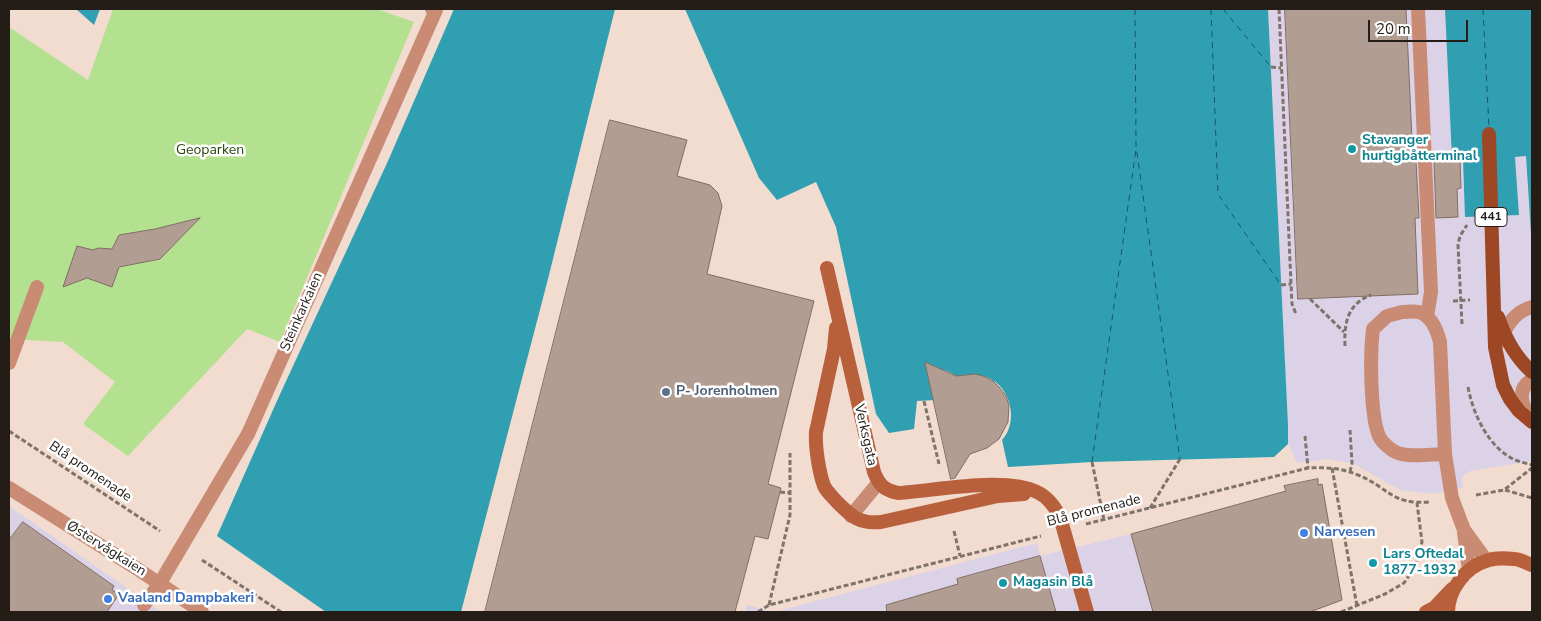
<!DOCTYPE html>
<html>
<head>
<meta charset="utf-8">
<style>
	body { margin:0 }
	#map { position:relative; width:1541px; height:621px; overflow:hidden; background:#f1dccf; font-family:"Nunito Sans",sans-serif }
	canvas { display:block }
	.frame { position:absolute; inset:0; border:10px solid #231c17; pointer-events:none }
	.scale { position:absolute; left:1368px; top:20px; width:100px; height:22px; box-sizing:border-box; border:2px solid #231c17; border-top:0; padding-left:6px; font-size:15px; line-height:18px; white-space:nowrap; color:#231c17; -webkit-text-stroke:4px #fff; paint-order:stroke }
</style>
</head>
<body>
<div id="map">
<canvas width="1541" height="621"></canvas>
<div class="frame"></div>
<div class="scale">20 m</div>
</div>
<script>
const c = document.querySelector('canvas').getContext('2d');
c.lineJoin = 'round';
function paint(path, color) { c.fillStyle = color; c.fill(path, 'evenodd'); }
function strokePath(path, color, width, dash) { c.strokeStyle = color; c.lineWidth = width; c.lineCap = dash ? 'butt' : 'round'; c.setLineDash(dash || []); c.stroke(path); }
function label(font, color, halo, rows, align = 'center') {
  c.font = font + ' "Nunito Sans",sans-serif'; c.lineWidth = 5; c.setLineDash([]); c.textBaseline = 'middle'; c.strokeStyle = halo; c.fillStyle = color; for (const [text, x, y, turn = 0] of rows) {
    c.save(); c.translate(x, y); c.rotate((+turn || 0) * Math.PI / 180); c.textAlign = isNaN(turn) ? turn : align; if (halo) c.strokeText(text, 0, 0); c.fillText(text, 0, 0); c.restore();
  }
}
const commercial = new Path2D(`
	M1268,9H1445L1452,159L1463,158L1466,135L1519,214L1515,157L1527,156L1532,249V461L1470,471L1462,477L1463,488L1433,494L1400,490L1354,464L1328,459L1297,463L1288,444V425Z
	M1302,482L1303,488L1322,484L1342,600L1310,612H774L1037,543L1040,556L1131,534L1285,491L1284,486Z
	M9,506L161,612H9Z
	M747,605L773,612H745Z`);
const green = new Path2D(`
	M113,9H377L414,22L280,342L247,329L128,456L83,424L115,382L63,342L9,339V27L88,80Z`);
const water = new Path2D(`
	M76,9H100L94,25Z
	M454,9H615L548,279L461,612H326L217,536L281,392L388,161Z
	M685,9H1268L1288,425V444L1274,457L1092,462L1008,467L1002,440C1020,421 1010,381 982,376C976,375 969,380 963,379C955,377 950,370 941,370L936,400L917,401L914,429L889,433L876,414L836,227L816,182L777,200L759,178Z
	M1445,9H1532V249L1526,156L1515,157L1519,215L1465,217L1463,159H1452Z`);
const ferry = new Path2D(`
	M1135,9L1136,146L1180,459
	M1211,9L1218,194L1281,285
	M1223,9L1271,67
	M1483,9L1489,128
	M1092,462L1136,149`);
const building = new Path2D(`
	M1285,9H1406L1413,162L1416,161L1419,218H1415L1418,294L1298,299Z
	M610,120L687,140L677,176L710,185L718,193L722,206L707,274L814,301L768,484L781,488L768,539L755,536L735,612H485Z
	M1460,160L1461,188L1457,189L1458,217L1436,218L1434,161Z
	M200,218L160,259L119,267L112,287L87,278L63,287L77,246L93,250L98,248L112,249L119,235L155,229Z
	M925,362L956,376L975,374L983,376L993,381L1000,388L1006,396L1009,405L1008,422L999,439L987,448L970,454L955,478L951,479Z
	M1318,479V485L1322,484L1342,600L1310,612H1153L1131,534L1286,491L1284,486Z
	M23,522L114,586L112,590L119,594L107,612H9V540Z
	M1040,556L1056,612H887L886,605L958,584L957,579Z`);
const path = new Path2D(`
	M1279,9L1291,284L1292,304L1296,314
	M1271,67L1281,68
	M1281,285L1291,284
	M1310,299L1344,332
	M1453,301L1470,300
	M1462,324L1458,245L1460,236L1467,225
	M1345,346C1344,324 1347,304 1371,295
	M1468,387C1473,414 1488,446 1513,459C1519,462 1526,463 1532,465
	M924,401L939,464
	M9,431L160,531
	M1305,436L1308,468
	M1092,462L1104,520
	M1332,468L1357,606
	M1350,472L1352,463L1350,430
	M1505,490L1532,498
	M780,492L790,493
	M1476,495L1504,490L1532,468
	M1150,508L1180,459
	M1086,524L1308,468C1325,467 1342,468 1358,475C1388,487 1391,505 1429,502
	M954,531L960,556
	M202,560L281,612
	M769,605L790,515V453
	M758,612L769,605L1041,536
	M1341,612L1385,594L1404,583L1415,567L1422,542L1417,503`);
const service = new Path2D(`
	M1418,9L1431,292L1427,317
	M1402,312C1407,312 1414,311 1419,312C1432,316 1437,330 1440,342L1445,454C1430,454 1405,459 1392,450C1388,447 1381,441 1379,436C1370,415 1370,353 1373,329L1387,316Z
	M1501,341C1505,326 1516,311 1532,307
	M9,363L37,287
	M1530,420C1523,407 1515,389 1532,380
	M248,434L436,10L432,9
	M1445,454L1452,498L1464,530L1486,560
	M851,516L879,482
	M1464,533L1469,570`);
const minor = new Path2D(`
	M144,605L160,583L248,434`);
const tertiary = new Path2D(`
	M9,488L136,568L202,612`);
const secondary = new Path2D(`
	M827,268L874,472C879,485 884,490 898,493C935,491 1005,476 1037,492C1048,497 1055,507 1060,517L1087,612
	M836,328L834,349L816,432C815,447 819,472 824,486C827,492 833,497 837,502C852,517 859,524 881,522L998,496L1024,494
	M1426,612L1434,608L1452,589
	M1448,612C1448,591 1465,567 1486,561C1493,558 1506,558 1514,559C1520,559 1526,563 1532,565`);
const primary = new Path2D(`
	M1489,134L1495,347L1503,385L1510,399L1519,411L1532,422
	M1498,317C1505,338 1515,357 1532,372`);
const markers = [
	[1352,149,5,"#0f9aa8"],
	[666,392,5,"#5c6f8a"],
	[1304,533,5,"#3f7fe0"],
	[1373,563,5,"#0f9aa8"],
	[1003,583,5,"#0f9aa8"],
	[108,599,5,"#3f7fe0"]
];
const shields = [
	[1491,217,32]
];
const shieldNames = [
	["441",1491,217]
];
const cultureNames = [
	["Stavanger",1362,141],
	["hurtigbåtterminal",1362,157],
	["Lars Oftedal",1383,555],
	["1877-1932",1383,571],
	["Magasin Blå",1013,583]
];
const parkNames = [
	["Geoparken",210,151]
];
const streetNames = [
	["Steinkarkaien",302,312,-66],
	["Verksgata",865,435,77],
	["Blå promenade",90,472,34],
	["Blå promenade",1094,511,-14],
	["Østervågkaien",106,549,32]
];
const serviceNames = [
	["P- Jorenholmen",676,392]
];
const shopNames = [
	["Narvesen",1314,533],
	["Vaaland Dampbakeri",118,599]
];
paint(commercial, '#dcd2e7');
paint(green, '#b4e190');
paint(water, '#309fb1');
strokePath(ferry, '#1a5660', 1, [6, 5]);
paint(building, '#b29d93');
strokePath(building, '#816d63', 1);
strokePath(path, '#80736a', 3, [5, 2.5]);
strokePath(service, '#c98b74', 14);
strokePath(minor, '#c98b74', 14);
strokePath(tertiary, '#c98b74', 14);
strokePath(secondary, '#b85f3c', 14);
strokePath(primary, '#9d4724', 14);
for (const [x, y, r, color] of markers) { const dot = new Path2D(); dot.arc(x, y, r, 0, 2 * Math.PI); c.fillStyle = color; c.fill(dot); strokePath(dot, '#fff', 2); }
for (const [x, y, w] of shields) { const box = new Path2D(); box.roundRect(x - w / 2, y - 9.5, w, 19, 4); c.fillStyle = '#fff'; c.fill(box); strokePath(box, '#231c17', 1); }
label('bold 12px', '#231c17', null, shieldNames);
label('bold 14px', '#0d838f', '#fff', cultureNames, 'left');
label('14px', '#2a4709', '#fff', parkNames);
label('14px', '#231c17', '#fff', streetNames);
label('bold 14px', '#4e5e75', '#fff', serviceNames, 'left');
label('bold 14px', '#366cbe', '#fff', shopNames, 'left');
</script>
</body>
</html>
